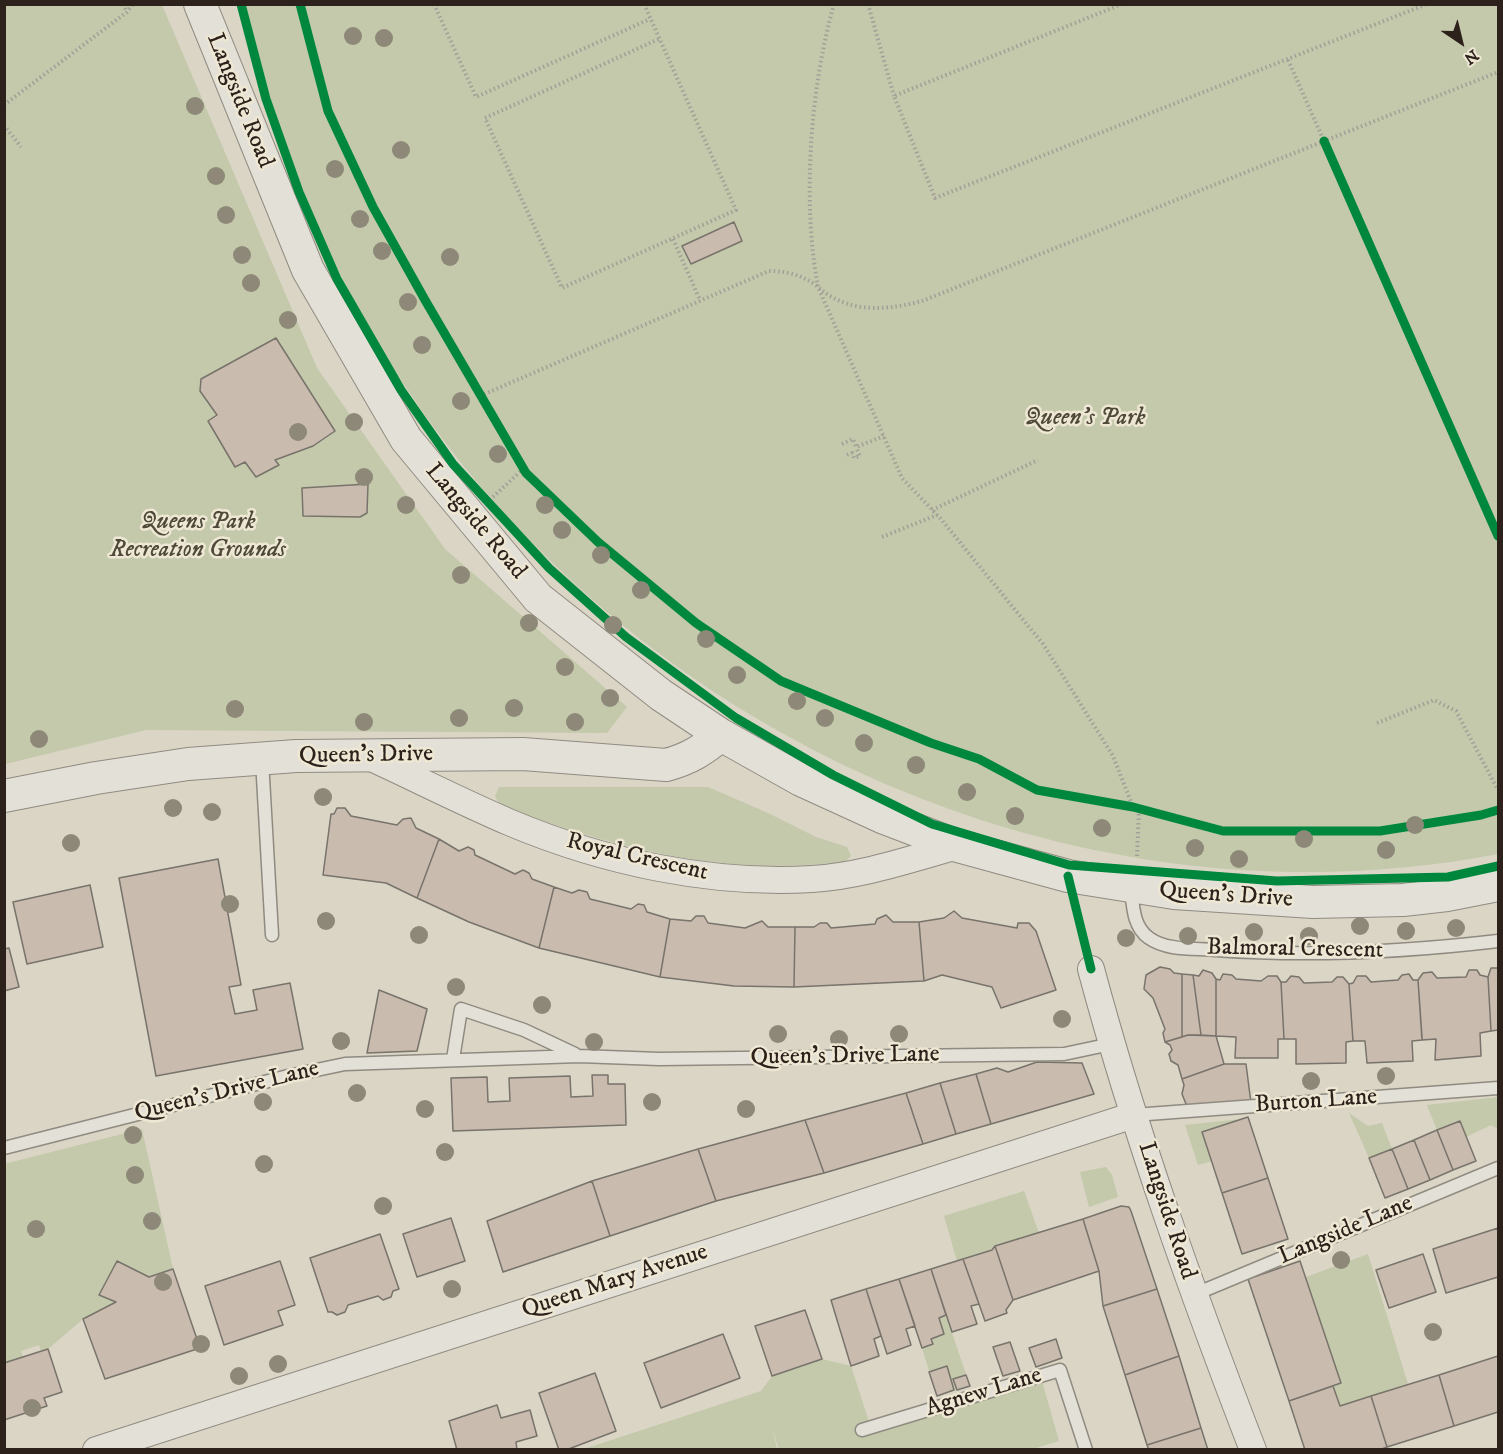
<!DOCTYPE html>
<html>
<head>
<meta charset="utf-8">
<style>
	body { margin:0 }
	#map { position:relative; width:1503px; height:1454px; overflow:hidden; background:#dad5c5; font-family:"IM FELL DW Pica",serif }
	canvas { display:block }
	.frame { position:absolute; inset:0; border:6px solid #2d211b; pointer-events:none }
	.north { position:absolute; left:1431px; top:12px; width:60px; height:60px; -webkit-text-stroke:4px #ede7d3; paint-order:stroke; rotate:145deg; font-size:16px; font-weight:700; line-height:24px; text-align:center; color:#2d211b }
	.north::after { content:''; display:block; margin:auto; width:21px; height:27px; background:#2d211b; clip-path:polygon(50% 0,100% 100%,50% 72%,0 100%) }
</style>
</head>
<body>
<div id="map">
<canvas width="1503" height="1454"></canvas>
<div class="frame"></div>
<div class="north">N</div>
</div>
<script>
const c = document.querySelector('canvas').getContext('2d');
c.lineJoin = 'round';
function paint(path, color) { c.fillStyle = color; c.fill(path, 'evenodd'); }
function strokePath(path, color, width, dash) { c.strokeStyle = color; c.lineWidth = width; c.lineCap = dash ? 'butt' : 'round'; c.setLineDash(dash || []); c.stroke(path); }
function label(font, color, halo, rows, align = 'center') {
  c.font = font + ' "IM FELL DW Pica",serif'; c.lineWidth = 5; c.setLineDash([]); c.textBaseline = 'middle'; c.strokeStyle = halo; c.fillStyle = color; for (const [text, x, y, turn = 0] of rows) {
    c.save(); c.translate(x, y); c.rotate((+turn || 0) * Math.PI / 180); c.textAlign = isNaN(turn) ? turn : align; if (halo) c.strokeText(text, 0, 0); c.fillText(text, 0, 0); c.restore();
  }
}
const green = new Path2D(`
	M5,5H162L317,368L445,549L627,707L607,733L146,730L5,764Z
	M246,5H1498V854C1079,935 637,738 403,383C349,302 307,211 276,118C264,81 256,43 246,5Z
	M499,787H708L768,813L816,837L847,847L851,856L845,862C812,865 779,867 745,865C664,860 581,836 506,807L499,803L495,796Z
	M1498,1097V1129L1491,1125L1466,1137L1437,1130L1427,1105Z
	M1349,1113L1368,1126L1382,1123L1392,1149L1369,1158Z
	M1242,1119L1202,1132L1212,1161L1198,1165L1185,1125Z
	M142,1129L173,1269L149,1277L117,1262L99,1295L116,1302L83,1319L48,1349L41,1351L39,1345L21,1351L23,1357L5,1363L4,1164Z
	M1106,1167L1112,1175L1118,1197L1089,1207L1080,1172Z
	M1024,1191L1039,1233L957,1261L944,1216Z
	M1368,1254L1408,1384L1340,1406L1333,1386L1341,1383L1306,1277Z
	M946,1315L970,1386L937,1396L922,1348L933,1344L931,1339L944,1334L939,1318Z
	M822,1359L851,1366L872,1431L1042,1381L1059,1441L1029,1450H779L772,1427L777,1449L581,1450L761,1391L772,1376Z`);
const building = new Path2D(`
	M734,222L742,241L691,264L682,246Z
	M276,338L335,431L313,446L275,460L279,465L256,477L245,462L235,467L208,421L217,415L200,391L201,379Z
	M368,484L367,513L360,517L303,516L302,488Z
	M337,808H345L351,816L397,825L403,819L411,818L416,828L439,839L417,898L386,883L323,875L331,814H334Z
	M439,839L459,851L468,847L474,850L475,855L515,874L523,870L529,873L532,879L554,887L539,948L469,922L417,898Z
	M218,859L241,985L229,987L235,1014L257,1010L253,990L290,983L303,1049L156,1076L119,878Z
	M90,885L103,947L27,964L13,902Z
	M554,887L572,893L579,890L587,892L590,899L631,909L638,904L644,905L647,912L670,919L660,977L539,948Z
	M954,911L962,918L1017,928L1018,923H1029L1036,931L1056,990L1001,1008L992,987L942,975L924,981L919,922L944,918Z
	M886,915L893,922H919L924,981L794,987L795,927H814L820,923H827L831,928L875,924L877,919Z
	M696,916H704L708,923L745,928L762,921L768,927H795L794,987L734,986L660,977L670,919L691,921Z
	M9,948L19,987L4,991V949Z
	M1160,967L1170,969L1174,973L1182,974V1037L1165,1042L1163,1033L1165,1029L1153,998L1144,989L1146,975Z
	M1491,968H1498V1030L1491,1031L1488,977Z
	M1203,970L1212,973L1216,979V1036L1201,1035L1193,975L1199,976Z
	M1469,970H1477L1480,975L1488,977L1491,1031L1480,1033L1481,1056L1435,1060L1436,1039L1422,1040L1418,980L1423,973L1432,972L1437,978L1466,977Z
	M1182,974L1193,975L1201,1035H1188L1182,1037Z
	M1223,974L1232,975L1236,979L1261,981L1268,976H1277L1281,982L1284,1039H1278V1058H1235L1236,1037L1216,1036V979L1220,980Z
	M1409,974L1413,980H1418L1422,1037V1040L1412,1041L1413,1061L1367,1063L1365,1041H1353L1349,984L1353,983L1357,976H1366L1371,982L1398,980L1402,975Z
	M1291,976L1299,977L1304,983L1332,982L1337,977H1343L1349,984L1353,1041L1346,1042V1063L1296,1064V1039H1284L1281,982H1286Z
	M379,990L427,1009L417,1051L367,1053Z
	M1188,1035L1216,1036L1224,1064L1182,1079L1178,1065L1171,1061L1169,1054L1172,1050L1170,1045L1165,1042Z
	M1037,1062L1082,1063L1094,1094L991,1124L976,1074L997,1068L1008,1072Z
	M1224,1064H1246L1251,1103L1194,1107L1186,1104L1182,1094L1184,1085L1182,1079Z
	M976,1074L991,1124L956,1134L940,1083Z
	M592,1075H608V1084H625L626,1125L453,1131L451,1078L487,1077L488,1102L510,1101L509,1078L570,1076L571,1097L593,1096Z
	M940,1083L956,1134L923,1144L906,1093Z
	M906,1093L923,1144L824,1173L805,1120Z
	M1248,1117L1268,1178L1222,1193L1202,1132Z
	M805,1120L824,1173L716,1201L698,1149Z
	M1460,1121L1476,1161L1453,1170L1437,1130Z
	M1437,1130L1453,1170L1430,1180L1414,1140Z
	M1414,1140L1430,1180L1408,1189L1392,1149Z
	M698,1149L716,1201L610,1236L592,1181Z
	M1392,1149L1408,1189L1385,1198L1369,1158Z
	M1268,1178L1288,1239L1242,1254L1222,1193Z
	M592,1181L610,1236L503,1272L487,1221Z
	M1121,1206L1129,1207L1131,1211L1157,1289L1103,1306L1099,1271L1083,1219Z
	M451,1218L465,1261L417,1277L403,1234Z
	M1083,1219L1099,1271L1013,1300L995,1246Z
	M1498,1228V1277L1446,1293L1433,1249Z
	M380,1234L399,1289L393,1291L391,1297L383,1300L378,1296L348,1305L345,1312L337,1315L332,1312H328L310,1258Z
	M995,1246L1013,1300L1006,1310L1007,1313L985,1321L963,1259L992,1250Z
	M1423,1254L1436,1292L1389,1308L1376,1270Z
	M963,1259L979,1304L971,1306L977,1324L952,1332L931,1269Z
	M117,1261L149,1277L173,1269L200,1348L105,1379L83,1319L116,1302L99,1295Z
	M280,1261L295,1305L278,1311L283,1325L224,1345L205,1286Z
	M1300,1261L1341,1383L1289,1401L1248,1279Z
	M931,1269L946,1315L939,1318L944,1334L931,1339L933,1344L922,1348L899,1279Z
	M899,1279L915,1326L906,1329L911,1345L887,1354L866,1289Z
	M866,1289L881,1336L874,1339L879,1356L851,1366L831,1300Z
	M1157,1289L1179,1356L1125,1375L1103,1306Z
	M805,1310L822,1359L772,1376L755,1326Z
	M723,1334L740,1378L661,1408L644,1363Z
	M1056,1339L1062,1358L1036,1367L1029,1348Z
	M1010,1342L1020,1371L1003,1376L993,1347Z
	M48,1349L62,1392L44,1398L47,1406L4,1420V1363Z
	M1179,1356L1201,1428L1147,1445L1125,1375Z
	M1498,1356V1412L1454,1426L1439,1375Z
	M947,1366L954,1390L937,1396L929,1372Z
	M595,1373L616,1431L566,1450H559L539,1393Z
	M966,1375L970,1386L957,1390L953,1379Z
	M1439,1375L1454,1426L1387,1447L1371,1396Z
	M1333,1386L1340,1406L1371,1396L1387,1447L1379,1450H1305L1289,1401Z
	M497,1405L501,1418L530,1410L537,1436L516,1442L517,1450H457L449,1421Z
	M1201,1428L1208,1450H1149L1147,1445Z`);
const path = new Path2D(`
	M123,4L127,12
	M434,4L476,97L650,19
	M644,4L736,210L562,288L485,118L659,39
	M834,4C810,89 802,201 818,287L902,478L940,518L1043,644L1113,756L1133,807
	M868,4L894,96
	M1122,4L894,96L935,198L1427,4
	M1288,60L1324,141
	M4,105L127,12L133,4
	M4,125L21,147
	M673,239L700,300
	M480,396L769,271C787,271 802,275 817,286C822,290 826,294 832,297C860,313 892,309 922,301L1498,72
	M842,444L853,439L856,447L884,436
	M847,455L852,453L854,458L860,456L856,447
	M493,497L524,468
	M932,510L1038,460
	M882,537L937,515
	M1377,723L1434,700L1456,711L1498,790
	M1137,856L1139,809`);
const service = new Path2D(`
	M262,760L272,935
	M1131,888C1133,906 1133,927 1149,938C1167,951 1195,948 1216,950C1311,957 1404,952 1498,941
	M453,1059L461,1009L524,1030L575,1054
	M1134,1115L1498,1088
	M4,1148L288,1076L345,1064L579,1056L659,1059L1064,1054L1111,1044
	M1193,1295L1498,1168
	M862,1430L1060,1370L1086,1450`);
const minor = new Path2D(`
	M367,756C415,778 462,802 511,823C604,862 711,885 812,879C862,876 910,859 958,846
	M1091,969C1135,1133 1192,1292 1253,1450
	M96,1450L1134,1115`);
const tertiary = new Path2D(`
	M200,4L308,270L406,439L538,598L661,695L721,735L801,780L882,817L958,846L1068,876L1174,893L1313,902L1403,900L1447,895L1498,885
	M4,796L96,778L188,764L296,756L523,754L666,765C689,759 703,750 721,735`);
const cycleway = new Path2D(`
	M241,4L266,99L299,192L337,279L401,390L453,464L549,568L626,637L736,718L833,775L932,824L1069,865L1277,881L1448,877L1498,866
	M300,4L328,111L373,207L425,300L526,473L598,542L696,623L781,681L931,743L979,759L1037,790L1133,807L1223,831H1380L1481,815L1498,810
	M1324,141L1498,536
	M1068,876L1091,969`);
const trees = [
	[353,36],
	[384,38],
	[195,106],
	[401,150],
	[335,169],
	[216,176],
	[226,215],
	[360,219],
	[382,251],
	[242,255],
	[450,257],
	[251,283],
	[408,302],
	[288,320],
	[422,345],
	[461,401],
	[354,422],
	[298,432],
	[498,454],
	[364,477],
	[406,505],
	[545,505],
	[562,530],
	[601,555],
	[461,575],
	[641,590],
	[529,623],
	[613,625],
	[706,639],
	[565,667],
	[737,675],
	[610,698],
	[797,701],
	[514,708],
	[235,709],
	[459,718],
	[825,718],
	[364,722],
	[575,722],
	[39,739],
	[864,743],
	[916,765],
	[967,792],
	[323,797],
	[173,808],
	[212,812],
	[1015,816],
	[1415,825],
	[1102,828],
	[1304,839],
	[71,843],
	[1195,848],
	[1386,850],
	[1239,859],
	[230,904],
	[326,921],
	[1360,926],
	[1456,928],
	[1406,931],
	[1254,932],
	[419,935],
	[1188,936],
	[1309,936],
	[1126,938],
	[456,987],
	[542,1005],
	[1062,1019],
	[778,1034],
	[899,1034],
	[839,1039],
	[341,1041],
	[594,1042],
	[1386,1076],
	[1311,1081],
	[357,1093],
	[263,1102],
	[652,1102],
	[425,1109],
	[746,1109],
	[133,1135],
	[445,1152],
	[264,1164],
	[135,1175],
	[383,1206],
	[152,1221],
	[36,1229],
	[1341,1260],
	[163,1282],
	[452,1289],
	[1433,1332],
	[201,1344],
	[278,1364],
	[239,1376],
	[32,1408]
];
const streetNames = [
	["Langside Road",239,101,68],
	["Langside Road",475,522,50],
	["Queen's Drive",366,756,-1],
	["Royal Crescent",637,858,13],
	["Queen's Drive",1226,896,4],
	["Balmoral Crescent",1295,950,1],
	["Queen's Drive Lane",845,1057,-1],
	["Queen's Drive Lane",227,1092,-14],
	["Burton Lane",1316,1102,-4],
	["Langside Road",1166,1211,72],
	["Langside Lane",1346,1231,-23],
	["Queen Mary Avenue",615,1282,-18],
	["Agnew Lane",984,1393,-17]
];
const parkNames = [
	["Queen's Park",1085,419],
	["Queens Park",198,523],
	["Recreation Grounds",198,551]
];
paint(green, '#c3c9aa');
paint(building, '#c9bbae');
strokePath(building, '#78736b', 1.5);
strokePath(service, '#908b81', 15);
strokePath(minor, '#908b81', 28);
strokePath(tertiary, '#908b81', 34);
strokePath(path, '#a39f98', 4, [1.5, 3]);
strokePath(service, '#e3e0d8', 12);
strokePath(minor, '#e3e0d8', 26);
strokePath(tertiary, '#e3e0d8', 32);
strokePath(cycleway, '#00873e', 9);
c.fillStyle = '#8d8878';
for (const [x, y] of trees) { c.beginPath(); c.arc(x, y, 9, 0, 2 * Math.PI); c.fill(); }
label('24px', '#2d211b', '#ede7d3', streetNames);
label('italic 24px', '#4e4939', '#ede7d3', parkNames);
</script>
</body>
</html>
